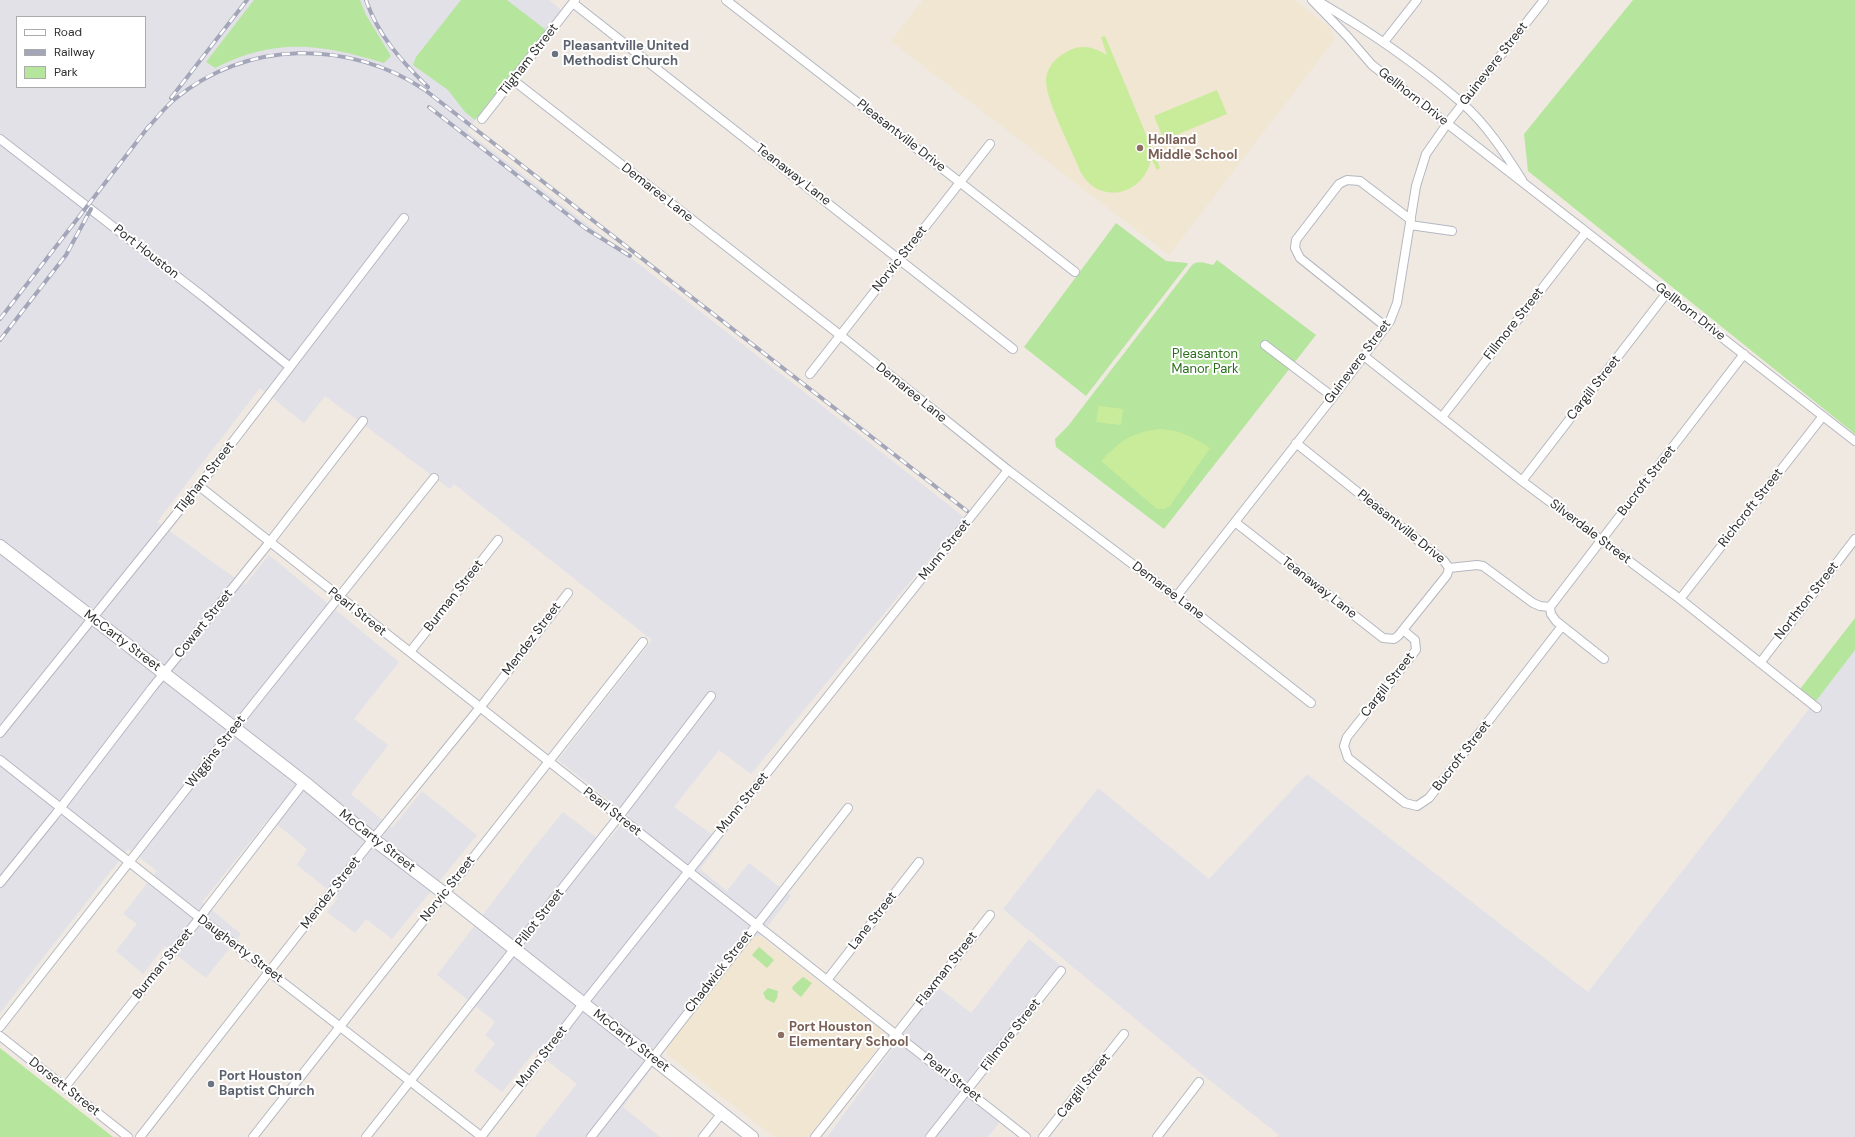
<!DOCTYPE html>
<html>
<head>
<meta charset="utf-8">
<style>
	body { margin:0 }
	#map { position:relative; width:1855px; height:1137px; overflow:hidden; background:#efe9e1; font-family:"DM Sans",sans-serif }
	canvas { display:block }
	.legend { position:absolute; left:16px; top:16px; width:130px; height:72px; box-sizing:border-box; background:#fff; border:1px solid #ababab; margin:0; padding:5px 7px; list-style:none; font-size:12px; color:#2e2e2e }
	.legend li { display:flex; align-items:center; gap:8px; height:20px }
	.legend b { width:20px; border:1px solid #ababab }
</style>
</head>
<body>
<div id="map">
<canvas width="1855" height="1137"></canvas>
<ul class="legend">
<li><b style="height:5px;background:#fff"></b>Road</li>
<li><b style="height:5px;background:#a3a6b8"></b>Railway</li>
<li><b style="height:11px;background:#b6e59e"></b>Park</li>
</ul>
</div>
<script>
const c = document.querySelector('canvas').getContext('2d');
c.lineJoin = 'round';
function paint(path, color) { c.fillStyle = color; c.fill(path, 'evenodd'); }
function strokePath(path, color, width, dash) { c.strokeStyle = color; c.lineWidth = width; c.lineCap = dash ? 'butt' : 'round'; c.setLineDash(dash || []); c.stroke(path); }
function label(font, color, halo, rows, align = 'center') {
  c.font = font + ' "DM Sans",sans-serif'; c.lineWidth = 4; c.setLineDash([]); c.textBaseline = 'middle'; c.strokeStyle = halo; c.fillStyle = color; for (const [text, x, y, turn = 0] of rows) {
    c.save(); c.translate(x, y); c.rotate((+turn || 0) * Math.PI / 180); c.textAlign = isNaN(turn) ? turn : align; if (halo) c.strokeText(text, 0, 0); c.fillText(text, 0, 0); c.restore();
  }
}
const industrial = new Path2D(`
	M0,0H549L561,10L467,131L830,412L964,517L751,774L719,750L674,807L721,841L700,869L727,891L749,863L791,896L760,936L752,938L667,1048L623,1107L660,1137H535L577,1084L535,1051L502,1092L474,1071L495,1043L485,1035L495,1022L437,975L529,854L563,812L605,844L629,816L558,760L652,640L454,484L450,489L325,396L304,423L260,388L157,522L245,585L269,555L399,662L354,719L388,745L351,794L392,828L422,791L477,835L392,939L366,919L355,933L327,912L338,898L297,865L307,849L269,818L202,902L241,934L206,978L165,946L143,974L116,951L137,924L123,914L157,871L128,849L0,1013ZM17,17H145V87H17Z
	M1855,650V1137H1277L1279,1135L1203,1075L1003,909L1098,788L1209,879L1307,774L1588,992Z
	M1029,939L1066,970L967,1094L1001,1120L988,1137H827L938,987L971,1013Z`);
const education = new Path2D(`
	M923,0H1294L1330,28L1335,39L1169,255L891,41Z
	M760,936L886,1034V1037L809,1137H774L667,1054V1048L752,937Z`);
const green = new Path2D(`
	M254,0H360L366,15L391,56L384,63C321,44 276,37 215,68L206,62Z
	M461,0H507L546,30L475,120L465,112L448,90L413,65L416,57Z
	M1633,0H1855V434L1528,171L1524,134Z
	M1116,223L1166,261L1187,263L1188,264L1086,396L1024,347Z
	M1217,260L1316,335L1164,529L1056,447L1055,439L1068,426L1192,265C1198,260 1205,263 1213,265Z
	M1855,618V650L1816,701L1800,689Z
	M759,947L774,960L767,968L752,955Z
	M803,977L812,983L801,997L792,989L793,986Z
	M768,988L778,991L777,998L774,1003L766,999L763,993Z
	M0,1048L113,1137H0Z`);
const pitch = new Path2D(`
	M1105,36L1160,168L1157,170L1151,158C1148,181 1125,198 1103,191C1092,188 1085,180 1080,171C1072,149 1045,100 1046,79C1047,68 1055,58 1065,53C1079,43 1094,47 1107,55L1101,37Z
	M1217,90L1227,114L1164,140L1154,116Z
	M1099,406L1123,409L1121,425L1096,422Z
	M1160,429C1180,430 1193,437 1210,448L1170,506L1164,509H1157L1101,461C1120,441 1132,432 1160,429Z`);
const street = new Path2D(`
	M726,0L1075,272
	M1312,0L1347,36L1372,65L1855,441
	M1316,0C1368,30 1417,64 1462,103C1486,124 1505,153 1522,180
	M573,3L1013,349
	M1384,42L1417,0
	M513,80L840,335L1008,470L1176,597L1311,703
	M482,119L575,0
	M0,139L205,298L290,367
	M1410,225L1452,231
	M1386,327L1300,258L1295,248L1296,240L1339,184L1347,180L1360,181L1411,220
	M1265,345L1333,397
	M1364,356L1522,481L1680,599L1817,708
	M810,374L990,144
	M1442,417L1586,232
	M1296,443L1444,561L1449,568
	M1522,481L1666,294
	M199,486L1026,1137
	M1235,522L1383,638L1394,639L1398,636L1447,575L1449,568
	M1449,568L1477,565L1483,566L1533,603L1540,606L1550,607
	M1176,597L1333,397L1390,321L1397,303L1416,186L1426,154L1447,124L1544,0
	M1680,599L1823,416
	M1550,607L1744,354
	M1550,607L1551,614L1556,621L1604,659
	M1403,630L1415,640L1416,650L1347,737L1344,746L1348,758L1405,803L1417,806L1429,798L1562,626
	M410,652L498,540
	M1760,663L1855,539
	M0,733L199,486L404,218
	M0,760L200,918L482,1137
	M0,883L55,815L152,688L269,543L363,421
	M827,980L919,862
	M0,1027L220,746L434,478
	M0,1036L128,1137
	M65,1087L194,925L304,782
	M140,1137L361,854L486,700L568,593
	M253,1137L643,642
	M366,1137L624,810L711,696
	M481,1137L583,1004L1008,470
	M591,1137L848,808
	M703,1137L722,1113
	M815,1137L990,915
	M930,1137L1061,971
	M1043,1137L1124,1034
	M1157,1137L1199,1082`);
const secondary = new Path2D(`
	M0,546L304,782L373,839L445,894L752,1137`);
const rail = new Path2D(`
	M366,0C378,35 401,61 428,87
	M171,98L247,0
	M429,107L585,228L630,256
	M146,130C155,120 164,108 175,99C246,40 349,39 425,90L967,511
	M0,319L149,126
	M0,340L66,255L91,209`);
const markers = [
	[555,54,4,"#6b7280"],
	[1140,148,4,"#8d6e63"],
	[781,1035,4,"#8d6e63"],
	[211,1084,4,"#6b7280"]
];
const worshipNames = [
	["Pleasantville United",563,47],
	["Methodist Church",563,62],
	["Port Houston",219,1077],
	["Baptist Church",219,1092]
];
const streetNames = [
	["Tilgham Street",529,60,-52],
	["Guinevere Street",1494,64,-52],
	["Gellhorn Drive",1413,97,38],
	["Pleasantville Drive",901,136,38],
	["Teanaway Lane",793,175,38],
	["Demaree Lane",657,193,38],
	["Port Houston",146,252,38],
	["Norvic Street",900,259,-52],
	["Gellhorn Drive",1690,312,38],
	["Fillmore Street",1514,324,-52],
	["Guinevere Street",1358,362,-53],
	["Cargill Street",1594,388,-52],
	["Demaree Lane",911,393,39],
	["Tilgham Street",205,478,-52],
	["Bucroft Street",1647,481,-52],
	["Richcroft Street",1751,508,-52],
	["Pleasantville Drive",1401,527,39],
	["Silverdale Street",1590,532,37],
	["Munn Street",945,550,-51],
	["Teanaway Lane",1319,588,38],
	["Demaree Lane",1168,591,37],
	["Burman Street",454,596,-52],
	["Northton Street",1807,601,-52],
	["Pearl Street",357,612,38],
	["Cowart Street",204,624,-51],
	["Mendez Street",532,639,-53],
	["McCarty Street",122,641,37],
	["Cargill Street",1388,685,-52],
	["Wiggins Street",216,752,-52],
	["Bucroft Street",1462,756,-52],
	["Munn Street",743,803,-51],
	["Pearl Street",612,812,38],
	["McCarty Street",377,841,38],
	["Norvic Street",448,889,-52],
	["Mendez Street",331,893,-52],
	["Pillot Street",540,918,-52],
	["Lane Street",873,921,-52],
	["Daugherty Street",240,949,37],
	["Burman Street",163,964,-51],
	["Flaxman Street",947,969,-52],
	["Chadwick Street",719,972,-52],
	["Fillmore Street",1011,1035,-52],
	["McCarty Street",631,1041,38],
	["Munn Street",542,1057,-52],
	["Pearl Street",952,1078,38],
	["Cargill Street",1084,1086,-52],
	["Dorsett Street",64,1087,38]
];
const educationNames = [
	["Holland",1148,141],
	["Middle School",1148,156],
	["Port Houston",789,1028],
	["Elementary School",789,1043]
];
const parkNames = [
	["Pleasanton",1205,355],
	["Manor Park",1205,370]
];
paint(industrial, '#e3e1e8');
paint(education, '#f0e6d1');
paint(green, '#b6e59e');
paint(pitch, '#c9ec9a');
strokePath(street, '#b4b7c1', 10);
strokePath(secondary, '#b4b7c1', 14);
strokePath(street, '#fff', 8);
strokePath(secondary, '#fff', 12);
strokePath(rail, '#a3a6b8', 4);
strokePath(rail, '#fff', 2.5, [8]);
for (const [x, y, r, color] of markers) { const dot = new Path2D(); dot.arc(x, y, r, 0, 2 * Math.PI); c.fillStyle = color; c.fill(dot); strokePath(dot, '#fff', 1.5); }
label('bold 13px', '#5b616d', '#fff', worshipNames, 'left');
label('13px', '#2e2e2e', '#fff', streetNames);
label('bold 13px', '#785e54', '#fff', educationNames, 'left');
label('13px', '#2c6e1b', '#fff', parkNames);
</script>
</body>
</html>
